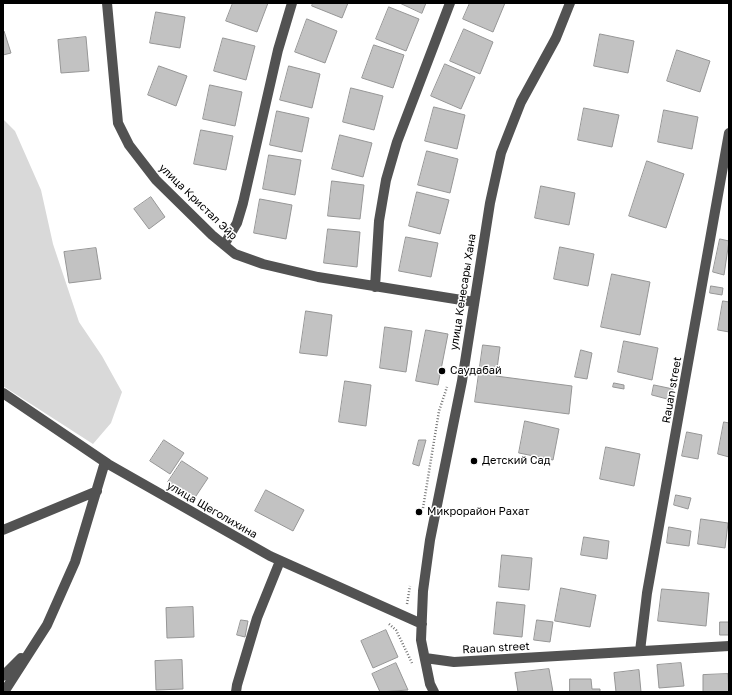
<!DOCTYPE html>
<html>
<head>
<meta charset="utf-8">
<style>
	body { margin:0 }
	#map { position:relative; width:732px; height:695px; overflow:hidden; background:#fff; font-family:"Golos Text",sans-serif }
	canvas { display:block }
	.frame { position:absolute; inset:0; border:4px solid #000; pointer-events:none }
</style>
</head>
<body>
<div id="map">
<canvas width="732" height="695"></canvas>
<div class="frame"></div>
</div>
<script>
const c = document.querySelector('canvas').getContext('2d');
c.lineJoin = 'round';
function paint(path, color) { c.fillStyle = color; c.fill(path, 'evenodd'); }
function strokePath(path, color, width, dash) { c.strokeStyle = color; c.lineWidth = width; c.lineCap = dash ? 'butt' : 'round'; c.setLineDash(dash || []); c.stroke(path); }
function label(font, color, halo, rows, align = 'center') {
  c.font = font + ' "Golos Text",sans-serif'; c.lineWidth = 3; c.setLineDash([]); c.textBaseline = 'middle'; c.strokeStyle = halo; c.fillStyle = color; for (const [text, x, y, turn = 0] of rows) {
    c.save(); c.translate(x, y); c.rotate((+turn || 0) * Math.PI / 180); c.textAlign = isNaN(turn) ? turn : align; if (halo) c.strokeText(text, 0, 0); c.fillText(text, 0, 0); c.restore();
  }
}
const green = new Path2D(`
	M3,119L15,131L41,190L53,244L79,322L102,356L122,392L111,423L93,444L3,386Z`);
const building = new Path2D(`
	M233,3H268L257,32L226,21Z
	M313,3H348L342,18L312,6Z
	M400,3H426L422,13Z
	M470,3H505L493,32L463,19Z
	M389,7L419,19L406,51L376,39Z
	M156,12L185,17L180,48L150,43Z
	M307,19L337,31L325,63L295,52Z
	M464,29L493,42L480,74L450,61Z
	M3,31H4L11,53L3,55Z
	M600,34L634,41L628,73L594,66Z
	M86,37L89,71L61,73L58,40Z
	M223,38L255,46L246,80L214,71Z
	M374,45L404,55L393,88L362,78Z
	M677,50L710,61L700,92L667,81Z
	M445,64L475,77L461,109L431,96Z
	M159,66L187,76L176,106L148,95Z
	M289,66L320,74L312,108L280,100Z
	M210,85L242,92L235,126L203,119Z
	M351,88L383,96L374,130L343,122Z
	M434,107L465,115L457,149L425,141Z
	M584,108L619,115L612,147L578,140Z
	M664,110L698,117L692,149L658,142Z
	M277,111L309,118L302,152L270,145Z
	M201,130L233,136L226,170L194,164Z
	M340,135L372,143L363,177L332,169Z
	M427,151L458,159L450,193L418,185Z
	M269,155L301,160L295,195L263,189Z
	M647,161L684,174L666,228L629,216Z
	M332,181L364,185L360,219L328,216Z
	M541,186L575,193L569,225L535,218Z
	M417,192L449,200L440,234L409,226Z
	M151,197L165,217L149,229L134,209Z
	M260,199L292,205L286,239L254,233Z
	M328,229L360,232L357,267L324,263Z
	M406,237L438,243L431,277L399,271Z
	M720,239L729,241L724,275L713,272Z
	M560,247L594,254L588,286L554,279Z
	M96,248L101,279L69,283L64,252Z
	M612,274L650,282L640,335L601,327Z
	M711,286L723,288L722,295L710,293Z
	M723,301L729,302V332L718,330Z
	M306,311L332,315L327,356L300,353Z
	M385,327L412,331L406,372L380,368Z
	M426,330L448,334L438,385L416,381Z
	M624,341L658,348L652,380L618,372Z
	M483,345L500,347L496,376L572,386L569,414L475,402Z
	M581,350L592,353L587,379L575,377Z
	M345,381L371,385L366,426L339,422Z
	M614,383L624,385V389L613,387Z
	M654,385L673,389L671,400L652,395Z
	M525,421L559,429L553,460L519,453Z
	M724,422L729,423V457L718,454Z
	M687,432L702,435L698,459L682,456Z
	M164,440L184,453L170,474L150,461Z
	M419,440H426L419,466L413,464Z
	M606,447L640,454L634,486L600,479Z
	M182,461L208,478L194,499L168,482Z
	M266,490L304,510L293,531L255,511Z
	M676,495L691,498L688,509L674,505Z
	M701,519L728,523L725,548L698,544Z
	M669,527L691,531L689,546L667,543Z
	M584,537L609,541L607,559L581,555Z
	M502,555L532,558L529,590L499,587Z
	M561,588L596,595L590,627L555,621Z
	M662,589L709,593L706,626L658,621Z
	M497,602L525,605L522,637L494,634Z
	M193,607L194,637L167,638L166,608Z
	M241,620L248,621L245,637L237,635Z
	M537,620L553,622L550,642L534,640Z
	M720,622H729V635H720Z
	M386,630L398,657L373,668L361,641Z
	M182,660L183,689L156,690L155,661Z
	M396,663L408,690L380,692L372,674Z
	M681,663L684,686L659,688L657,665Z
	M549,669L553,692H518L515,673Z
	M639,670L641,692H616L614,673Z
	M728,674L729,692H703V675Z
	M570,679H591L592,689H600V692H570Z`);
const path = new Path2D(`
	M423,508L439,411L447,387
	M407,604L410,586
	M389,624L396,630L412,663`);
const minor = new Path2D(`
	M107,3L118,123L129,145L156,180L212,235L235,254L263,264L318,277L474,302
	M224,245L237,223L243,203L278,50L292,3
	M375,287L379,221L386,180L397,142L450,3
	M3,393L108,464L270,556L422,624
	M3,530L97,491
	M640,651L647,593L729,133
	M425,658L454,662L729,646
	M3,676L21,658
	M4,692L47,625L75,562L105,462
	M236,692L237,685L257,618L280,561
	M434,692L430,684L421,640L423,591L430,540L462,381L490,203L501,153L521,102L556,38L570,3`);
const markers = [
	[442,371,4,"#000"],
	[474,461,4,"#000"],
	[419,512,4,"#000"]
];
const streetNames = [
	["улица Кристал Эйр",198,202,44],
	["улица Кенесары Хана",463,292,-81],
	["Rauan street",672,390,-80],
	["улица Щеголихина",212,510,30],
	["Rauan street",496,648,-3]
];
const poiNames = [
	["Саудабай",450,371],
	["Детский Сад",482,461],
	["Микрорайон Рахат",427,512]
];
paint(green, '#d9d9d9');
paint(building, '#c2c2c2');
strokePath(building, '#969696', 1);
strokePath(path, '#747474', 2.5, [1, 2]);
strokePath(minor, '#525252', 10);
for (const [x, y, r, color] of markers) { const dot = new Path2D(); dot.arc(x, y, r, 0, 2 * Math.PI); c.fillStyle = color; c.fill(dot); strokePath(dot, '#fff', 1.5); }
label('11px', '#000', '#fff', streetNames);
label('11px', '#000', '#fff', poiNames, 'left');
</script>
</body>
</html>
